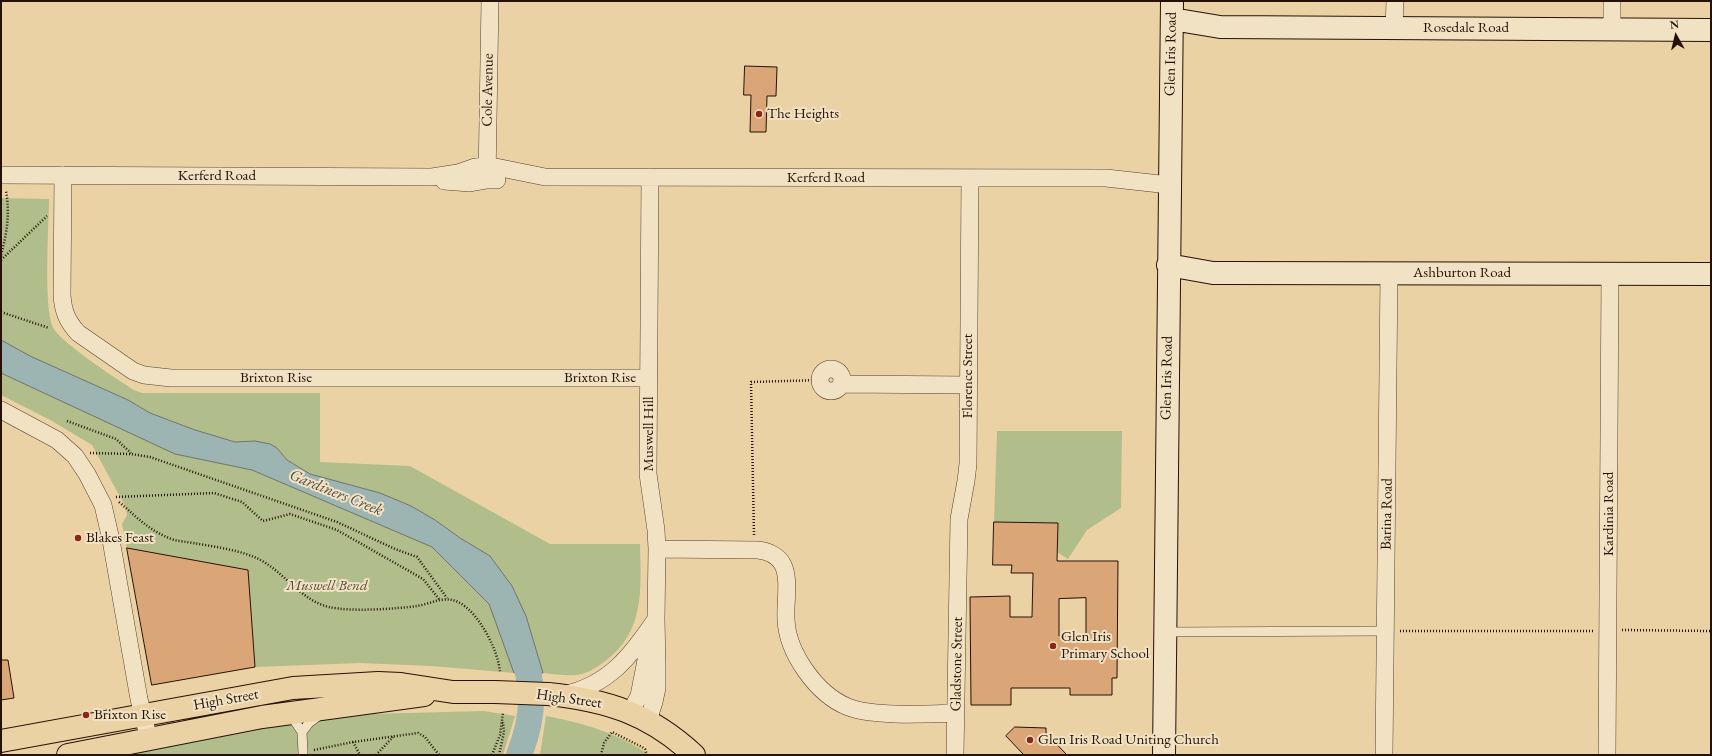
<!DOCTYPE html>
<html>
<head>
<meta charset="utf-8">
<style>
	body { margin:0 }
	#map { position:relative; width:1712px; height:756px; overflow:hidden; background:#ebd2a4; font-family:"EB Garamond",serif }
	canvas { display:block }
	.frame { position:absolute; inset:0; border:2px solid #251106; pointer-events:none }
	.north { position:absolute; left:1656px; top:16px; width:40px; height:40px; -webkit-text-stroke:3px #f2e2c4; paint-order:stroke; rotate:352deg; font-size:11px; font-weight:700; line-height:16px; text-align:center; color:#251106 }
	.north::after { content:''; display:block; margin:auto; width:14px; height:18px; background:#251106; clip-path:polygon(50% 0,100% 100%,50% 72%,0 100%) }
</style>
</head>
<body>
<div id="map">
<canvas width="1712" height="756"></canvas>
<div class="frame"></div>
<div class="north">N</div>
</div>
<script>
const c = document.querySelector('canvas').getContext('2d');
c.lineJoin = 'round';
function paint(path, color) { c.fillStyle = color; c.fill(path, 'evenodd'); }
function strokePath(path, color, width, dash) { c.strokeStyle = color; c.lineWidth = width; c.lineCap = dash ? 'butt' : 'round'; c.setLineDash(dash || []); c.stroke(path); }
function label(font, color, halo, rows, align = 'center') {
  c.font = font + ' "EB Garamond",serif'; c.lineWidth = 4; c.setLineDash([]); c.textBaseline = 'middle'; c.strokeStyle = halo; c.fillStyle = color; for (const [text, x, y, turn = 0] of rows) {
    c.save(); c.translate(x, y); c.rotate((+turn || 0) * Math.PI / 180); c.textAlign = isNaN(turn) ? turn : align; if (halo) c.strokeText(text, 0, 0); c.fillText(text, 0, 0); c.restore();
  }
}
const green = new Path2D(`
	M1,198L49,199C49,224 43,312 54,329C62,343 118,380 134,390L142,393H320V462L410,466L550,544H640C641,590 645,632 604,662C595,668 587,674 576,675C565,676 554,674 543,673L526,616L512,586L490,556L460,538L435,520L411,506L380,493L310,474L287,460L277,448L255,441L235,442L195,430L150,413L128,400L30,356L1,340Z
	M1,373L175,454L252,470L432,547L489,604L514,673L431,666L360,663L255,667L248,570L127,548L122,524L127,515L126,508L92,445L52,421L1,395Z
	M997,431H1122L1121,508L1087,530L1068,559L1057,552L1058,523L994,522Z
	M484,711L515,716L503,755H116L331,715Z
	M546,716C587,724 614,732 650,755H540Z`);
const water = new Path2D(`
	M1,340L30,356L128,400L150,413L195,430L235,442L255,441L270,444L277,448L287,460L310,474L380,493L411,506L435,520L460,538L490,556L512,586L526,616L543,673H514L489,604L432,547L252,470L175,454L1,373Z`);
const river = new Path2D(`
	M517,640C521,651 526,662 528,673C535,700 529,730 519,755`);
const building = new Path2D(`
	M745,66L777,67L776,96H767L766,132H750L751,95H744Z
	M994,522L1058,523L1057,561H1118L1117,678H1112V695H1070V688H1011V705H971L970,597L1010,596V617H1032L1033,573H1011L1012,565H993ZM1086,598V636H1059V599Z
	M127,548L248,570L255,667L152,685Z
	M1,660H8L14,698L1,700Z
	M1015,727L1046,728V733L1067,755H1024L1006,736Z`);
const path = new Path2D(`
	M1,255C7,233 10,213 6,191
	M1,260L47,216
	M1,312L49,328
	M67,421L116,439L131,453
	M90,453L131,454L150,457L337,522L395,549L417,557L447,598
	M116,497L214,493L242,502L263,521L290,514L337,530L423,579L439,599
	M119,502C138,518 149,531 174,540C197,544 233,548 254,557C282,568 299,600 329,607C350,612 395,609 417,606C431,604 444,595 458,602C479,612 498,650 500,672
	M754,535L751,382L821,380
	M1622,630L1711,631
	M1400,631H1593
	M353,742L360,755
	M314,750L353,742L418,733L425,737L439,755
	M376,755L393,737
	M492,755L500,735L503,713
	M499,755L504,732L503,722
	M601,755L604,743L612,732L642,747L645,749L647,755`);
const lane = new Path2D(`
	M1165,632L1386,631
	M290,714L302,732L303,753
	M302,732L309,723L321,714`);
const street = new Path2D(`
	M1394,28L1395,1
	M1612,29V1
	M1,175L432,177L458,173L475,167L491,166L545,177L1106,178L1169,185
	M63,175L62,295C63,311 67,321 78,333L133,371L144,375L171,378H649
	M487,180L490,1
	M444,181L470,183L487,180H497
	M820 380a11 11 0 1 1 22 0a11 11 0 1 1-22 0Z
	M841,384L969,385
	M1,410L57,440L75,456L87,474L103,505L111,540L139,699L149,740
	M657,549L758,550C767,551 778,555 783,565C790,580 785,602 786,619C787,652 816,694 848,707C874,717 926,714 956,713
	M563,695C609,685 631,656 656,619
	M630,713L639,696L650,640
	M648,721L654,702L657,688V665L656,619L657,549L656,530L648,474L650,177
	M955,755L959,519L966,481L968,464L970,178
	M1384,755L1389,273
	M1607,755L1610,274`);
const secondary = new Path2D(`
	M1172,19L1220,27L1711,30
	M1168,265L1213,273H1226L1711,274
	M1164,755L1172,1`);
const primary = new Path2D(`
	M548,694C607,700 650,714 694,755
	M1,741L293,688L378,683L401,684L453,692H495
	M68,755L262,717L424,695`);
const primaryBridge = new Path2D(`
	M495,692L548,694`);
const markers = [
	[759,114,4,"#8f2418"],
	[78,538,4,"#8f2418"],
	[1053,646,4,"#8f2418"],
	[86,715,4,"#8f2418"],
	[1030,740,4,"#8f2418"]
];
const streetNames = [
	["Rosedale Road",1466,28],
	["Glen Iris Road",1171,54,-89],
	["Cole Avenue",488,90,-89],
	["Kerferd Road",217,176],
	["Kerferd Road",826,178],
	["Ashburton Road",1462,273],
	["Florence Street",968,376,-90],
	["Brixton Rise",276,378],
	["Brixton Rise",600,378],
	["Glen Iris Road",1167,378,-89],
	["Muswell Hill",649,434,-90],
	["Barina Road",1387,514,-89],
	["Kardinia Road",1609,514,-90],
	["Gladstone Street",957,664,-89],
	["High Street",569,699,8],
	["High Street",226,700,-10]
];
const poiNames = [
	["The Heights",767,114],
	["Blakes Feast",86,538],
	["Glen Iris",1061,637],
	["Primary School",1061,654],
	["Brixton Rise",94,715],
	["Glen Iris Road Uniting Church",1038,740]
];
const parkNames = [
	["Muswell Bend",327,586]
];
const waterNames = [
	["Gardiners Creek",336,493,22]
];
paint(green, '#b1bd8b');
paint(water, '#9db5b2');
strokePath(water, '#6d736d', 1);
strokePath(river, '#9db5b2', 26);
paint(building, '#daa678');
strokePath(building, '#251106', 1);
strokePath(lane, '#56412e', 10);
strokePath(street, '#56412e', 18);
strokePath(secondary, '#251106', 24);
strokePath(primary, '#251106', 24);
strokePath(path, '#251106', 2.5, [1, 2]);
strokePath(lane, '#f2e2c4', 9);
strokePath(street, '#f2e2c4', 17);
strokePath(secondary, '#f2e2c4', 22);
strokePath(primary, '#ebd2a4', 22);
strokePath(primaryBridge, '#251106', 24, []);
strokePath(primaryBridge, '#ebd2a4', 22);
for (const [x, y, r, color] of markers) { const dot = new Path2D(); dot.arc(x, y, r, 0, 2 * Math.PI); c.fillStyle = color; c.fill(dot); strokePath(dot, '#f2e2c4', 1.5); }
label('15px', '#251106', '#f2e2c4', streetNames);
label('15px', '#251106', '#f2e2c4', poiNames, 'left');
label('italic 15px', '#564d35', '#f2e2c4', parkNames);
label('italic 16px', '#4f4a42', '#f2e2c4', waterNames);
</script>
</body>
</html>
